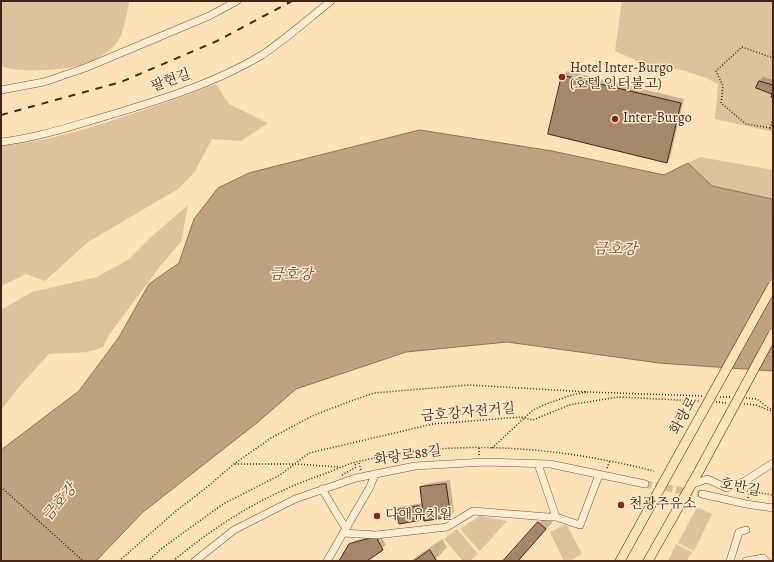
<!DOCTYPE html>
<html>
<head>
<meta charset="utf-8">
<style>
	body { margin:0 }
	#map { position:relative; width:774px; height:562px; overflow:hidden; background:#fde3b6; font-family:Alegreya,serif }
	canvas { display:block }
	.frame { position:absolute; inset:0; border:2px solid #462316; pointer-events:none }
</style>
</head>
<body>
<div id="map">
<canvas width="774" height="562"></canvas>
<div class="frame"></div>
</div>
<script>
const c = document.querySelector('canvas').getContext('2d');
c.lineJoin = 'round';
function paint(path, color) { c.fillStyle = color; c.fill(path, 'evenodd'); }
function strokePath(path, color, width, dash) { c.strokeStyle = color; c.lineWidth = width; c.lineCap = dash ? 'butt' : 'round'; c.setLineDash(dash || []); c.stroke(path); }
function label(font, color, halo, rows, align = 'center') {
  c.font = font + ' Alegreya,"Noto Serif KR",serif'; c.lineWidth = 3; c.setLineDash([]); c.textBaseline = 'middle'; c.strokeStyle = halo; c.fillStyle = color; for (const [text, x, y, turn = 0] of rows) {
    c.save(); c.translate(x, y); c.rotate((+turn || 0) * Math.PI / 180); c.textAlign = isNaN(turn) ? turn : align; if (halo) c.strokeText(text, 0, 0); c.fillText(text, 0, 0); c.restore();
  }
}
const green = new Path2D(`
	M1,1H129V3C126,17 124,36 114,46C104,56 88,64 74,67C56,70 18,73 1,66Z
	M622,1H773V132L715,119L718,84L706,78L682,70L640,62L615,51Z
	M216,84L229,104L268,123L241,141L212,139L194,173L178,189L88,242L45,281L26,274L1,286V146C45,142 87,129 129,115C158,105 187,95 216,84Z
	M700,157L773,170V200L772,199L712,186L688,163Z
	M188,205L181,242L161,265L109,335L103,347L88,352L49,354L19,387L1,410V310L32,292L97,277L129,259L150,238Z
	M697,507L712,514L694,551L678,543Z
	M480,516L507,521L480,551L460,529Z
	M566,524L582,554L569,561H564L550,532Z
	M457,529L478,554L470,561H463L444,539Z
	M676,544L692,552L687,561H668Z`);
const water = new Path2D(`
	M420,130L552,151L664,175L688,163L712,186L772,199L773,371L659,363L507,342L406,352L296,389L258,422L143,512L96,561H1V450L79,391L119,337L149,284L179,263L194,219L218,188L249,173Z`);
const shadow = new Path2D(`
	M567,71L684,99L670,158L667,162L563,75Z
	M763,77L773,80V93L759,81Z
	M450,480L454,512L450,516L425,515L421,519L397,510L400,507L423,503L421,488L425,484Z
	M550,511L557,517L518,561H505Z
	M380,534L386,545L365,561H340L354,541Z
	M442,539L447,547L436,559L432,561H410Z`);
const building = new Path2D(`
	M562,75L681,103L667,163L548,134Z
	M759,81L773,85V98L771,97L772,94L756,88Z
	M446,484L451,517L424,521L420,487Z
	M419,506L422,520L399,524L396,510Z
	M538,522L546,529L518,561H503Z
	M376,537L383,550L367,561H339L349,544Z
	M430,550L436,560L434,561H414Z`);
const minorTunnel = new Path2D(`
	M645,484L702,494`);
const path = new Path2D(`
	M773,119L770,128H773
	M770,128L746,124L721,103L723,86L716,71L742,47L773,58
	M720,397H731
	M746,398L757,399L773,411
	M716,402L727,403
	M744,404L756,405L771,411
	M479,448V456
	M492,448L533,410L546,404L572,395L586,392
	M359,463L361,470
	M235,464H295L339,467
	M607,468L610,460
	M342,475L356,467L355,464
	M1,487L83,561
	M741,490L773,495
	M748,498L750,491
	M119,561L176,511L206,488L234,464L271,438L312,416L348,402L374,393L469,385L588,392L703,396
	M148,561L161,549L223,504L280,475L309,453L433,424L521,417L533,420L569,405L618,397L699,401
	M173,561C220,522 266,494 324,474C332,471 341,467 349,464C449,437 555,446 654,471`);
const minor = new Path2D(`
	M1,90L44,82L85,68L209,16L237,1
	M1,142C37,138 72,126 107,116C159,100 214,84 262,55C286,39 308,19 331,1
	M538,464L556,517
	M690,485L707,479L727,488L745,481L773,463
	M322,489L346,529
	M702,494L746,504L773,508
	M343,533L376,535L447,527L473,511L548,517H556L580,525L599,475
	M195,561L234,530L295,499L356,478L415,466L485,462L550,464L645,484
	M327,561L370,487L375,474
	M730,561L739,532L746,530
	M746,561L763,558L766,561`);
const major = new Path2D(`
	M620,561L673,465
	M648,561L699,471`);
const rail = new Path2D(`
	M1,115L121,82L217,41L292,1`);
const majorBridge = new Path2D(`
	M673,465L773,285
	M699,471L773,334`);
const markers = [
	[562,77,4,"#8f2418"],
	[615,119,4,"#8f2418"],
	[621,505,4,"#8f2418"],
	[377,516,4,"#8f2418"]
];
const poiNames = [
	["Hotel Inter-Burgo",570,69],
	["(호텔 인터불고)",570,85],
	["Inter-Burgo",623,119],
	["천광주유소",629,505],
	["다애유치원",385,516]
];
const streetNames = [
	["팔현길",171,81,-20],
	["금호강자전거길",468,413,-5],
	["화랑로",684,416,-61],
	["화랑로88길",408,456,-8],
	["호반길",740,488,11]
];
const waterNames = [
	["금호강",615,250,1],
	["금호강",291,275],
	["금호강",60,503,-50]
];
paint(green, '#dec29b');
paint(water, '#bfa280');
strokePath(water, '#8f6f56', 1);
paint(shadow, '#0003');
paint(building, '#a58769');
strokePath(building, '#462316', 1);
strokePath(minorTunnel, '#d8bd96', 7, [7, 3.5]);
strokePath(minor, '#74533e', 8);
strokePath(major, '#462316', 10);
strokePath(path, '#462316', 1.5, [1, 2]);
strokePath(minor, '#feedd0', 7);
strokePath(major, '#fde3b6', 9);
strokePath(rail, '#462316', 2, [7, 7]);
strokePath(majorBridge, '#462316', 10, []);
strokePath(majorBridge, '#fde3b6', 9);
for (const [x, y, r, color] of markers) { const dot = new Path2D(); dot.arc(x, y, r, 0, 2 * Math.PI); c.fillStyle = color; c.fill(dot); strokePath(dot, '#feedd0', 1.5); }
label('14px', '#462316', '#feedd0', poiNames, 'left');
label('14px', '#462316', '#feedd0', streetNames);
label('italic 15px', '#6a4936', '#feedd0', waterNames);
</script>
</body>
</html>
